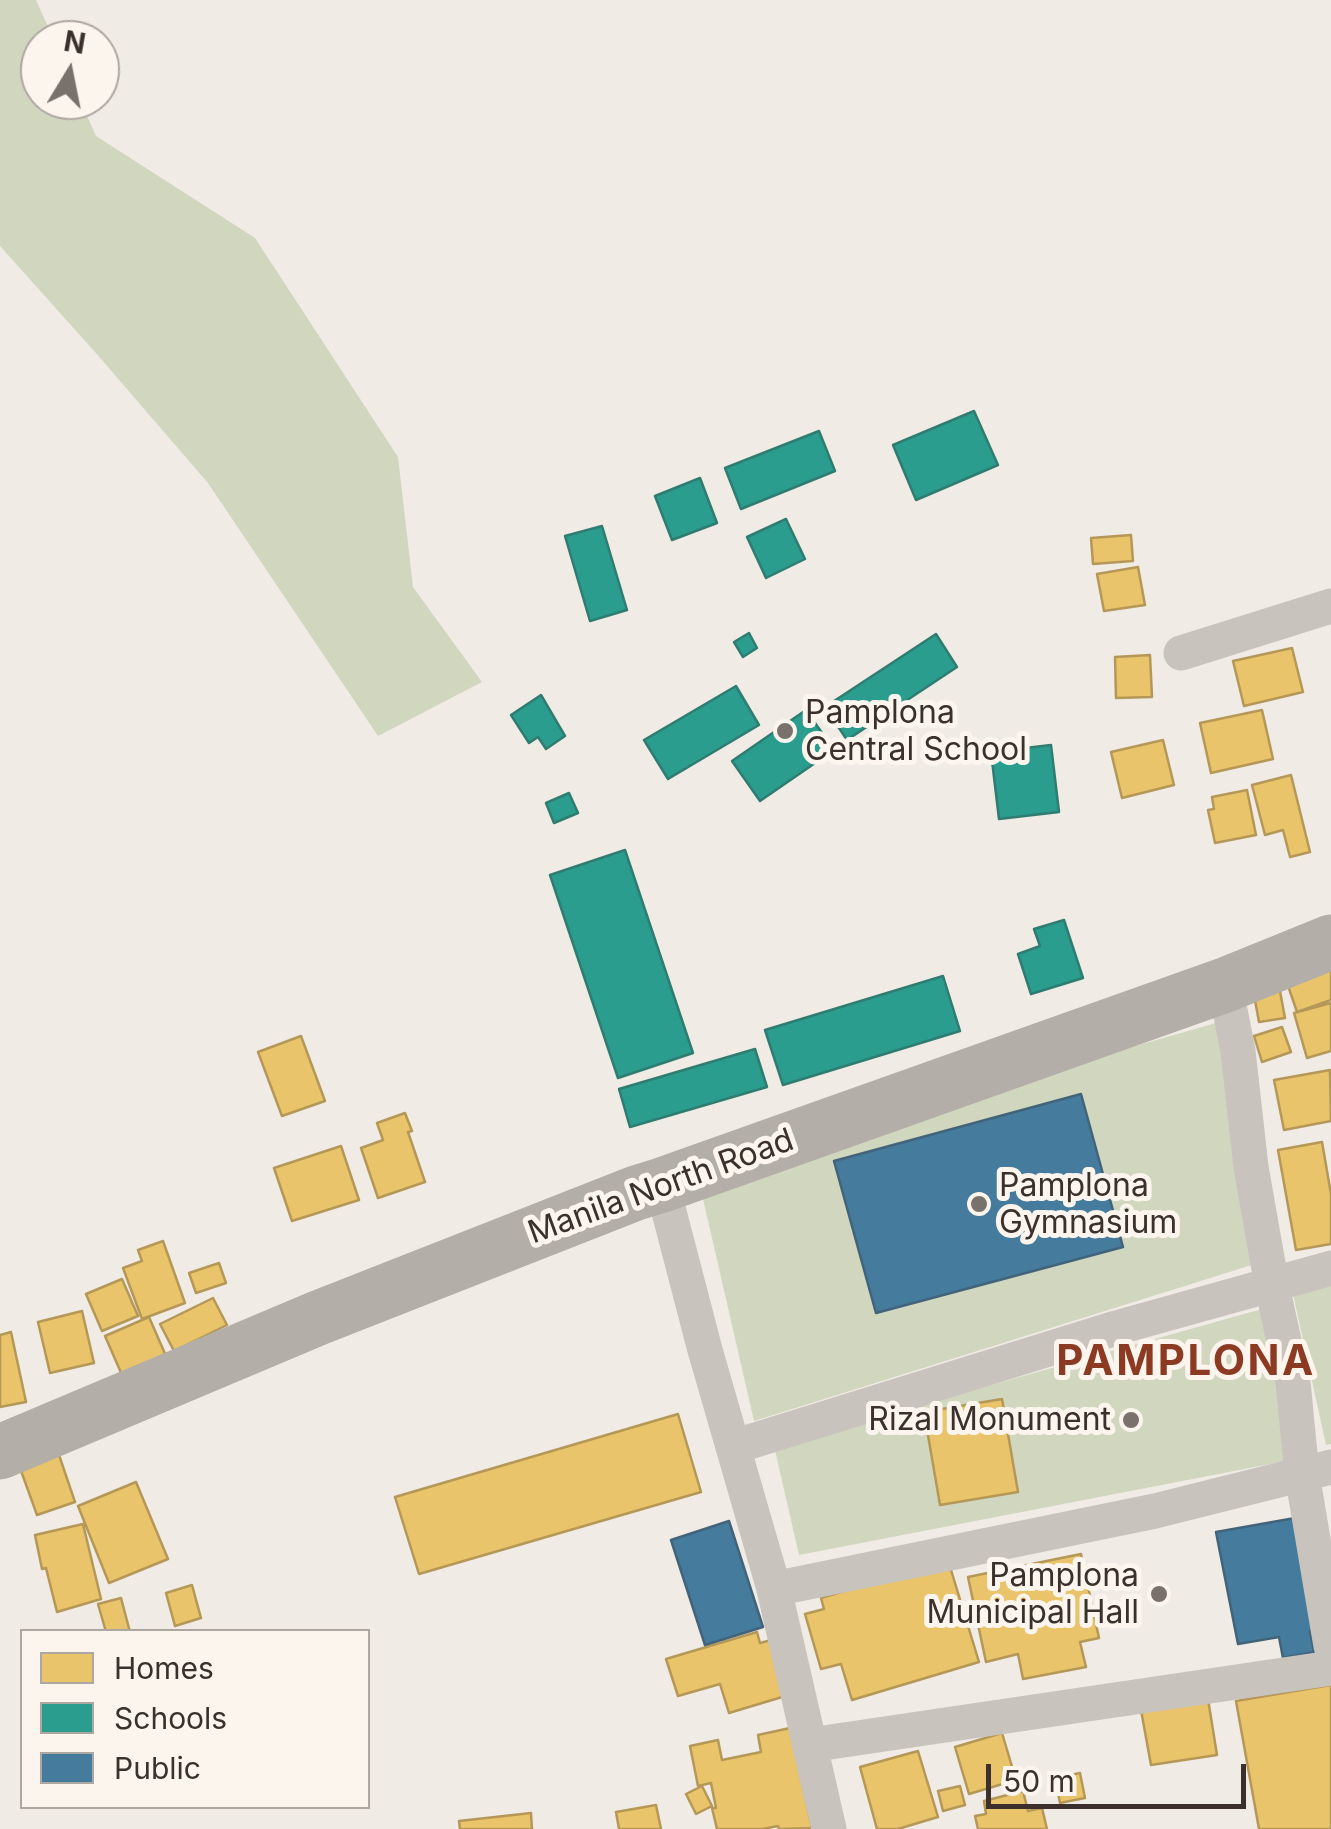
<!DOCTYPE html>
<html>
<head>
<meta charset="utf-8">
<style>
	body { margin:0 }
	#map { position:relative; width:1331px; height:1829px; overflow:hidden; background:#f0ebe5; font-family:Inter,sans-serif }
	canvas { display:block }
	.legend { position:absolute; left:20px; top:1629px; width:350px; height:180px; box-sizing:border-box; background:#fbf5ee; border:2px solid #aea6a0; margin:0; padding:12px 18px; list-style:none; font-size:30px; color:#3b302b }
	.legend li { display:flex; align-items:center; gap:20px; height:50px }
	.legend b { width:50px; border:2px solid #aea6a0 }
	.north { position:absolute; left:20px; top:20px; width:100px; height:100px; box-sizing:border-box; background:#fbf5ee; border:2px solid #aea6a0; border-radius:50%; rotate:10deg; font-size:28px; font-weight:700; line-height:40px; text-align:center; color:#3b302b }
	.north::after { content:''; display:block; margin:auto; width:35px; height:45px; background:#7a716c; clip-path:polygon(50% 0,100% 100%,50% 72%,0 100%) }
	.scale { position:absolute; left:986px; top:1764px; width:260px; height:45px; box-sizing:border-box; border:5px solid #3b302b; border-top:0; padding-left:12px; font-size:30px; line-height:35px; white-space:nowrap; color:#3b302b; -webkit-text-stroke:8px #fbf5ee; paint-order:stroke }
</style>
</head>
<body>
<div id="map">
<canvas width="1331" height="1829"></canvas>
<ul class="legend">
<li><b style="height:28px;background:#e9c46a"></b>Homes</li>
<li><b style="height:28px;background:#2a9d8f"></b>Schools</li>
<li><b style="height:28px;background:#457b9d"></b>Public</li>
</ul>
<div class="north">N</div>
<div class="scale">50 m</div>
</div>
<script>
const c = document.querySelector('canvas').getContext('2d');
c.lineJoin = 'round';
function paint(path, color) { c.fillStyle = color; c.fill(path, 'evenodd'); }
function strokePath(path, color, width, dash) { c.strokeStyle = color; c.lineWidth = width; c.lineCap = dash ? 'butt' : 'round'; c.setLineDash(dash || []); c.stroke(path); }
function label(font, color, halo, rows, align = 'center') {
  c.font = font + ' Inter,sans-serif'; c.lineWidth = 10; c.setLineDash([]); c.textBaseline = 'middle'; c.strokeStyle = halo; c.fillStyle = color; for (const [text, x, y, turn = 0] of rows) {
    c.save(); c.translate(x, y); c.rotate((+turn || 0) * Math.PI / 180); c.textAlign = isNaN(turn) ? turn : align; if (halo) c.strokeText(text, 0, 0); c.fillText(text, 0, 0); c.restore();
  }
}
const green = new Path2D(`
	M0,0H36L54,40H40V100H80L96,136L255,238L398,457L413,587L482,682L378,736L208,483L95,352L0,246Z
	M1230,1019L1255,1264L754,1421L701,1190L861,1124Z
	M1331,1285V1444L1326,1445L1293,1294Z
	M1269,1307L1286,1461L799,1555L774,1446Z`);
const homes = new Path2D(`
	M1131,535L1133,561L1093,564L1091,538Z
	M1138,567L1145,605L1104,611L1097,574Z
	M1292,648L1303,692L1244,706L1233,661Z
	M1150,655L1152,697L1116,698L1115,657Z
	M1262,710L1273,759L1211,773L1200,723Z
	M1163,740L1174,785L1122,798L1111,752Z
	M1291,775L1310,852L1290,857L1283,830L1265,835L1252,785Z
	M1247,790L1256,835L1215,843L1208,810L1214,809L1212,797Z
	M1331,968V1000L1297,1012L1285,977Z
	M1277,975L1285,1018L1259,1022L1251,979Z
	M1331,1003V1051L1307,1058L1294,1013Z
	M1282,1027L1291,1052L1262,1062L1254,1036Z
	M301,1036L325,1101L282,1116L258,1052Z
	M1330,1070L1331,1121L1284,1130L1274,1080Z
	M405,1113L412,1131L408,1132L425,1182L378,1198L361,1148L383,1140L377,1123Z
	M1322,1142L1331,1194V1244L1296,1250L1278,1150Z
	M341,1146L359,1200L292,1221L274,1168Z
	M163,1241L185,1303L142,1319L123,1268L142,1261L138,1250Z
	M219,1263L226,1283L196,1293L189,1273Z
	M122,1279L138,1316L102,1331L86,1294Z
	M213,1298L227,1325L174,1351L160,1324Z
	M82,1311L94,1363L50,1373L38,1322Z
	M149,1317L166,1356L122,1375L105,1336Z
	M11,1332L26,1402L0,1407V1335Z
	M1002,1399L1018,1492L940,1505L924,1412Z
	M678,1414L701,1492L419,1574L395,1497Z
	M59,1455L75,1502L37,1515L20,1468Z
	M136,1482L168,1559L109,1583L78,1506Z
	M83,1524L101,1599L57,1612L46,1568L42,1569L35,1535Z
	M1081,1554L1099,1638L1080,1642L1086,1667L1023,1679L1018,1654L986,1662L968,1577Z
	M948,1560L979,1662L852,1700L841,1664L821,1669L805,1614L824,1609L821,1598Z
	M192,1585L201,1618L175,1626L166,1593Z
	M121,1598L130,1632H106L98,1604Z
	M757,1632L760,1643L775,1639L792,1694L729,1713L720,1684L678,1696L666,1659Z
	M1331,1685V1829H1259L1236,1701Z
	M1208,1699L1217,1755L1151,1765L1141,1710Z
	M790,1728L812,1828L779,1829L778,1826L763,1829H717L712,1808H716L711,1783L698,1786L690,1746L718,1740L722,1760L761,1752L758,1735Z
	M1002,1733L1016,1780L969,1794L955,1747Z
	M918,1751L938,1817L898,1829H877L860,1767Z
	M1080,1773L1085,1798L1060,1803L1055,1778Z
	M702,1786L712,1806L696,1814L686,1794Z
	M960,1786L965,1805L943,1811L938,1791Z
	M1023,1791L1028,1811L1042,1808L1047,1829H978L975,1816L986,1814L984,1801Z
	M656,1805L661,1829H619L616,1812Z
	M531,1813L532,1829H460L459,1821Z`);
const schools = new Path2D(`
	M974,411L998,465L916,500L893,445Z
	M819,431L835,471L741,509L725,468Z
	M700,478L717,523L672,540L655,496Z
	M786,519L805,559L766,578L747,537Z
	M602,526L627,610L590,621L565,536Z
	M749,633L757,648L743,657L734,642Z
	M936,634L957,667L847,740L825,707Z
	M736,686L759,725L668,779L644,740Z
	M541,695L565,736L546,749L538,737L529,743L511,715Z
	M806,710L834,750L760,801L732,761Z
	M1051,745L1059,812L999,819L991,752Z
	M569,793L578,813L554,823L546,803Z
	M625,850L693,1053L618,1078L550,875Z
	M1064,920L1083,978L1031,994L1018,954L1040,946L1034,929Z
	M943,976L960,1031L783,1085L765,1030Z
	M755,1049L767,1087L630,1127L619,1089Z`);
const public = new Path2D(`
	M1081,1094L1123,1247L876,1313L834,1161Z
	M1295,1518L1316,1630L1310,1631L1314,1652L1283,1658L1279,1637L1238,1644L1216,1532Z
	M729,1521L763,1627L705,1645L671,1540Z`);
const minor = new Path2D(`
	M1181,653L1331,606
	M1225,985L1238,1051L1251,1167L1272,1286L1293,1382L1302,1474L1331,1646
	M662,1185L705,1350L774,1589L829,1829
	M733,1447L1116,1328L1331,1268
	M774,1589L1155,1511L1331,1467
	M810,1745L1331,1668`);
const trunk = new Path2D(`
	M0,1452L318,1318L636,1193L662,1185L1225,985L1331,942`);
const markers = [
	[785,731,10,"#7a716c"],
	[979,1204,10,"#7a716c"],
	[1131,1420,10,"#7a716c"],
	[1159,1594,10,"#7a716c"]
];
const poiNames = [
	["Pamplona",805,713],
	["Central School",805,750],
	["Pamplona",999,1186],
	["Gymnasium",999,1223],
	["Rizal Monument",1111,1420,"right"],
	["Pamplona",1139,1576,"right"],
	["Municipal Hall",1139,1613,"right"]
];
const streetNames = [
	["Manila North Road",661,1187,-20]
];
const districtNames = [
	["PAMPLONA",1186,1362]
];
paint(green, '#d1d6bf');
paint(homes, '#e9c46a');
strokePath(homes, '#b59857', 2.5);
paint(schools, '#2a9d8f');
strokePath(schools, '#2f7c71', 2.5);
paint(public, '#457b9d');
strokePath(public, '#42647b', 2.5);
strokePath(minor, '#c9c3be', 35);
strokePath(trunk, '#b4aea8', 55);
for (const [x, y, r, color] of markers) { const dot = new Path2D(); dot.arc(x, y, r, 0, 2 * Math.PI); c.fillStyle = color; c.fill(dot); strokePath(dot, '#fbf5ee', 4); }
label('32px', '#3b302b', '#fbf5ee', poiNames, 'left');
label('32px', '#3b302b', '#fbf5ee', streetNames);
c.letterSpacing = '2.5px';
label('bold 42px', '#8c3b22', '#fbf5ee', districtNames);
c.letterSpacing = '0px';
</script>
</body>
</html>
